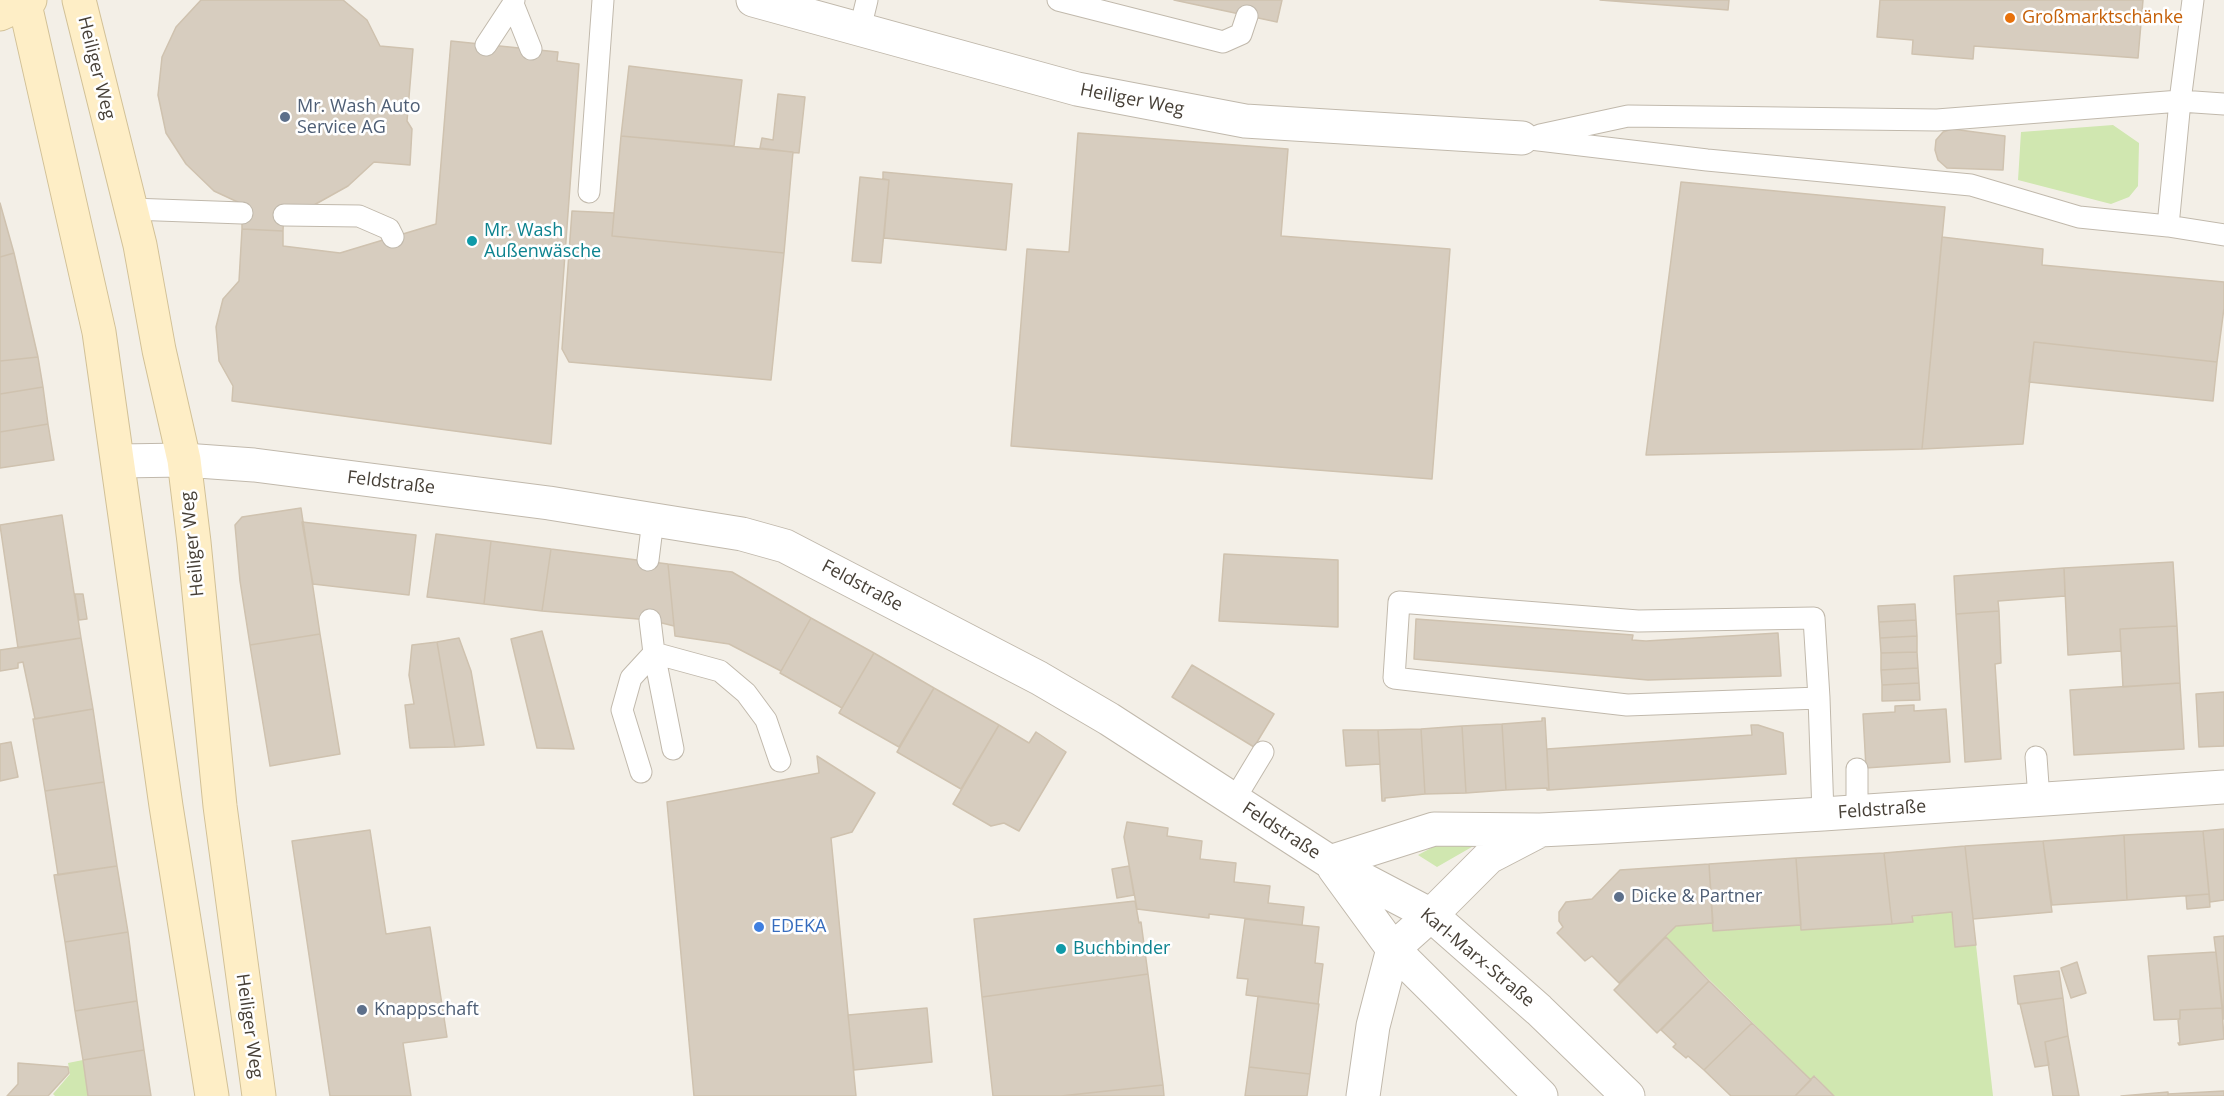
<!DOCTYPE html>
<html>
<head>
<meta charset="utf-8">
<style>
	body { margin:0 }
	canvas { display:block; background:#f3efe7 }
</style>
</head>
<body>
<canvas width="2224" height="1096"></canvas>
<script>
const c = document.querySelector('canvas').getContext('2d');
c.lineJoin = 'round';
function paint(path, color) { c.fillStyle = color; c.fill(path, 'evenodd'); }
function strokePath(path, color, width, dash) { c.strokeStyle = color; c.lineWidth = width; c.lineCap = dash ? 'butt' : 'round'; c.setLineDash(dash || []); c.stroke(path); }
function label(font, color, halo, rows, align = 'center') {
  c.font = font + ' "Open Sans",sans-serif'; c.lineWidth = 5; c.setLineDash([]); c.textBaseline = 'middle'; c.strokeStyle = halo; c.fillStyle = color; for (const [text, x, y, turn = 0] of rows) {
    c.save(); c.translate(x, y); c.rotate((+turn || 0) * Math.PI / 180); c.textAlign = isNaN(turn) ? turn : align; if (halo) c.strokeText(text, 0, 0); c.fillText(text, 0, 0); c.restore();
  }
}
const green = new Path2D(`
	M2113,125L2139,143L2138,186L2129,197L2111,204L2018,180L2021,132Z
	M1446,840H1484L1437,867L1418,855Z
	M1952,912L1955,947L1976,945L1993,1096H1834L1815,1076L1811,1080L1666,937L1676,926L1713,923L1714,931L1801,925V930Z
	M83,1060L88,1096H55L53,1094L70,1074L68,1063Z`);
const building = new Path2D(`
	M201,0H343L367,20L380,46L413,49L407,121L412,129L410,165L374,162L348,186L314,205L284,207L283,231L242,229V204L214,191L186,164L166,133L158,95L162,57L176,27Z
	M1174,0H1282L1277,22Z
	M1600,0H1729L1728,10Z
	M1880,0H2143L2138,58L1974,46L1973,59L1912,54L1913,40L1877,37Z
	M451,41L558,52L557,61L579,64L551,444L232,401L233,386L219,361L216,327L223,299L239,281L242,229L283,231V246L340,253L436,224Z
	M629,66L742,80L734,146L621,136Z
	M778,94L805,97L799,153L760,148L762,138L773,140Z
	M1952,129L2005,136L2003,170L1947,168L1938,160L1935,150L1936,140L1943,132Z
	M1078,133L1288,149L1281,236L1450,249L1432,479L1011,446L1027,249L1069,252Z
	M621,136L793,152L784,253L612,236Z
	M883,172L1012,184L1006,250L884,238L889,180L883,179Z
	M860,177L889,180L881,263L852,261Z
	M1681,182L1945,207L1922,449L1646,455Z
	M0,203L14,253L0,257Z
	M572,211L614,213L612,236L784,253L771,380L569,362L562,349Z
	M1942,237L2043,249L2042,265L2224,282V308L2217,362L2034,342L2023,444L1922,449Z
	M14,253L38,357L0,361V257Z
	M2034,342L2217,362L2213,401L2029,382Z
	M38,357L43,387L0,394V361Z
	M43,387L48,424L0,432V394Z
	M48,424L54,460L0,468V432Z
	M301,508L320,634L250,645L240,581L235,525L242,517Z
	M62,515L81,638L18,648L0,525Z
	M302,522L416,535L409,595L313,584Z
	M436,534L491,541L484,604L427,597Z
	M491,541L551,549L542,611L484,604Z
	M551,549L668,564L674,626L650,620L542,611Z
	M1224,554L1338,560V627L1219,621Z
	M2173,562L2177,626L2120,629L2121,651L2068,655L2064,568Z
	M668,564L732,572L811,618L781,671L729,644L675,636Z
	M2064,568L2065,596L1998,601L1999,611L1956,614L1954,576Z
	M75,594H83L87,619L79,620Z
	M1915,604L1916,620L1879,622L1878,606Z
	M1999,611L2001,663L1995,664L2001,759L1965,762L1956,614Z
	M811,618L874,653L842,708L780,673Z
	M1416,619L1633,635L1632,640L1646,641L1778,633L1781,676L1648,680L1414,659Z
	M1916,620L1917,636L1880,638L1879,622Z
	M2177,626L2180,683L2123,687L2120,629Z
	M542,631L574,749L537,748L511,639Z
	M320,634L340,754L270,766L250,645Z
	M1917,636V652L1881,653L1880,638Z
	M81,638L93,709L35,719L23,662L18,663V668L0,671V650Z
	M459,638L471,671L484,745L455,747L437,642Z
	M437,642L455,747L410,748L405,705L414,704L409,675L412,645Z
	M1917,652L1918,668L1881,670V653Z
	M874,653L934,688L899,747L839,713Z
	M1192,665L1274,714L1254,747L1172,697Z
	M1918,668L1919,683L1882,685L1881,670Z
	M1919,683L1920,700L1882,701V685Z
	M2180,683L2184,749L2074,755L2070,690Z
	M934,688L999,725L961,789L897,752Z
	M2224,692V746L2199,747L2196,694Z
	M1914,705V711L1946,709L1950,762L1866,768L1863,714L1895,712V706Z
	M93,709L104,782L45,791L33,719Z
	M1542,718H1545L1549,790H1547V788L1506,790L1502,724L1542,721Z
	M1502,724L1506,790L1466,793L1462,726Z
	M999,725L1029,743L1036,732L1066,752L1019,831L1004,823L991,826L953,804Z
	M1751,725H1758L1783,733L1786,774L1549,790L1547,749L1752,735Z
	M1462,726L1466,793L1425,794L1421,729Z
	M1421,729L1425,794L1385,798V801H1382L1378,730Z
	M1343,730H1378L1380,764L1346,766Z
	M11,742L18,777L0,781V744Z
	M817,756L875,793L852,832L831,838L856,1096H694L667,802L819,773Z
	M104,782L117,866L58,875L45,791Z
	M1127,822L1168,828L1167,836L1202,841L1200,859L1236,863L1234,882L1270,886L1268,903L1304,907L1302,925L1209,914V918L1137,909L1124,837Z
	M2224,829V900L2210,902L2203,831Z
	M370,830L386,934L430,927L447,1037L403,1043L411,1096H330L316,1002L292,841Z
	M2203,831L2209,894L2127,900L2124,835Z
	M2124,835L2127,900L2052,905L2043,841Z
	M2043,841L2052,912L1973,919L1965,846Z
	M1965,846L1976,945L1955,947L1952,912L1912,916L1913,922L1892,924L1884,853Z
	M1884,853L1892,924L1801,930L1796,858Z
	M1796,858L1801,925L1713,931L1709,864Z
	M1709,864L1713,923L1676,926L1619,983L1592,956L1585,961L1557,933L1563,927L1559,921V912L1566,902L1592,899L1620,870Z
	M117,866L128,932L65,942L54,875Z
	M1129,866L1134,895L1117,898L1112,869Z
	M2209,894L2210,907L2187,909L2186,896Z
	M1135,901L1139,923L1141,922L1148,974L982,997L974,919Z
	M1245,919L1319,927L1315,963L1323,964L1318,1004L1246,995L1248,979L1237,978Z
	M128,932L137,1001L75,1011L65,942Z
	M2224,936V1019L2214,937Z
	M1666,937L1709,981L1657,1033L1614,990Z
	M2216,952L2222,1008L2180,1010V1019L2154,1020L2148,956Z
	M2077,962L2086,993L2071,998L2061,968Z
	M2059,971L2063,998L2018,1004L2014,976Z
	M1148,974L1163,1085L1061,1096H993L982,997Z
	M1709,981L1752,1023L1704,1070L1688,1056L1686,1058L1673,1047L1676,1044L1661,1030Z
	M1258,996L1319,1004L1310,1074L1249,1067Z
	M2063,998L2068,1036L2045,1042L2049,1065L2035,1067L2020,1004Z
	M137,1001L144,1050L83,1060L75,1011Z
	M927,1008L932,1062L854,1070L848,1015Z
	M2222,1008L2224,1039L2179,1045L2178,1043H2180L2178,1019H2180V1010Z
	M1752,1023L1811,1080L1795,1096H1731L1704,1070Z
	M2068,1036L2079,1096H2053L2045,1042Z
	M144,1050L151,1096H88L83,1060Z
	M18,1063L68,1067L69,1073L48,1096H7L18,1084Z
	M1249,1067L1310,1074L1307,1096H1245Z
	M1814,1076L1834,1096H1795Z
	M1163,1085L1164,1096H1061L1079,1094Z
	M2224,1091V1096H2168V1094Z
	M2168,1092V1096H2121Z`);
const lane = new Path2D(`
	M514,0L513,4L531,49
	M1058,0L1223,42L1241,34L1247,16
	M860,29L867,0
	M486,45L513,4
	M1540,135L1628,116L1937,120L2180,101L2224,104
	M1522,138L1707,160L1971,185L2079,217L2168,226L2224,235
	M589,192L603,0
	M131,209L242,213
	M284,215L359,216L389,229L393,237
	M2168,226L2180,101L2193,0
	M648,560L653,520
	M1399,602L1638,621L1814,618L1819,698L1627,705L1394,678Z
	M650,620L654,653L673,749
	M1819,698L1823,814
	M2036,757L2039,799
	M641,772L622,710L631,678L654,653L720,671L746,693L766,720L780,761
	M1234,800L1263,752
	M1857,812V769`);
const street = new Path2D(`
	M753,0L1077,89L1245,121L1522,138
	M119,461L184,460L254,465L549,503L742,534L785,546L1039,678L1109,719L1330,862L1431,915L1539,1010L1628,1096
	M1330,862L1434,829L1540,830L1601,827L1823,814L2224,787
	M1334,868L1393,949L1541,1096
	M1393,949L1431,915L1489,857L1537,832
	M1363,1096L1373,1026L1393,949`);
const secondary = new Path2D(`
	M24,0L99,332L166,806L212,1096
	M79,0L140,245L159,350L184,460L194,542L220,806L259,1096
	M0,14L30,0`);
const markers = [
	[2010,18,6,"#e8710a"],
	[285,117,6,"#5c6f8a"],
	[472,241,6,"#0f9aa8"],
	[1619,897,6,"#5c6f8a"],
	[759,927,6,"#3f7fe0"],
	[1061,949,6,"#0f9aa8"],
	[362,1010,6,"#5c6f8a"]
];
const foodNames = [
	["Großmarktschänke",2022,18]
];
const streetNames = [
	["Heiliger Weg",96,68,76],
	["Heiliger Weg",1132,100,11],
	["Feldstraße",391,483,7],
	["Heiliger Weg",193,544,-96],
	["Feldstraße",862,586,28],
	["Feldstraße",1882,810,-4],
	["Feldstraße",1281,831,33],
	["Karl-Marx-Straße",1477,958,40],
	["Heiliger Weg",249,1026,82]
];
const serviceNames = [
	["Mr. Wash Auto",297,107],
	["Service AG",297,128],
	["Dicke & Partner",1631,897],
	["Knappschaft",374,1010]
];
const cultureNames = [
	["Mr. Wash",484,231],
	["Außenwäsche",484,252],
	["Buchbinder",1073,949]
];
const shopNames = [
	["EDEKA",771,927]
];
paint(green, '#d0e7b0');
paint(building, '#d7cdbf');
strokePath(building, '#cfc2af', 1.5);
strokePath(lane, '#c1b9ac', 23);
strokePath(street, '#c1b9ac', 35);
strokePath(secondary, '#d2c197', 35);
strokePath(lane, '#fff', 21);
strokePath(street, '#fff', 33);
strokePath(secondary, '#feeec6', 33);
for (const [x, y, r, color] of markers) { const dot = new Path2D(); dot.arc(x, y, r, 0, 2 * Math.PI); c.fillStyle = color; c.fill(dot); strokePath(dot, '#fff', 2); }
label('18px', '#c56008', '#fff', foodNames, 'left');
label('18px', '#463f36', '#fff', streetNames);
label('18px', '#4e5e75', '#fff', serviceNames, 'left');
label('18px', '#0d838f', '#fff', cultureNames, 'left');
label('18px', '#366cbe', '#fff', shopNames, 'left');
</script>
</body>
</html>
